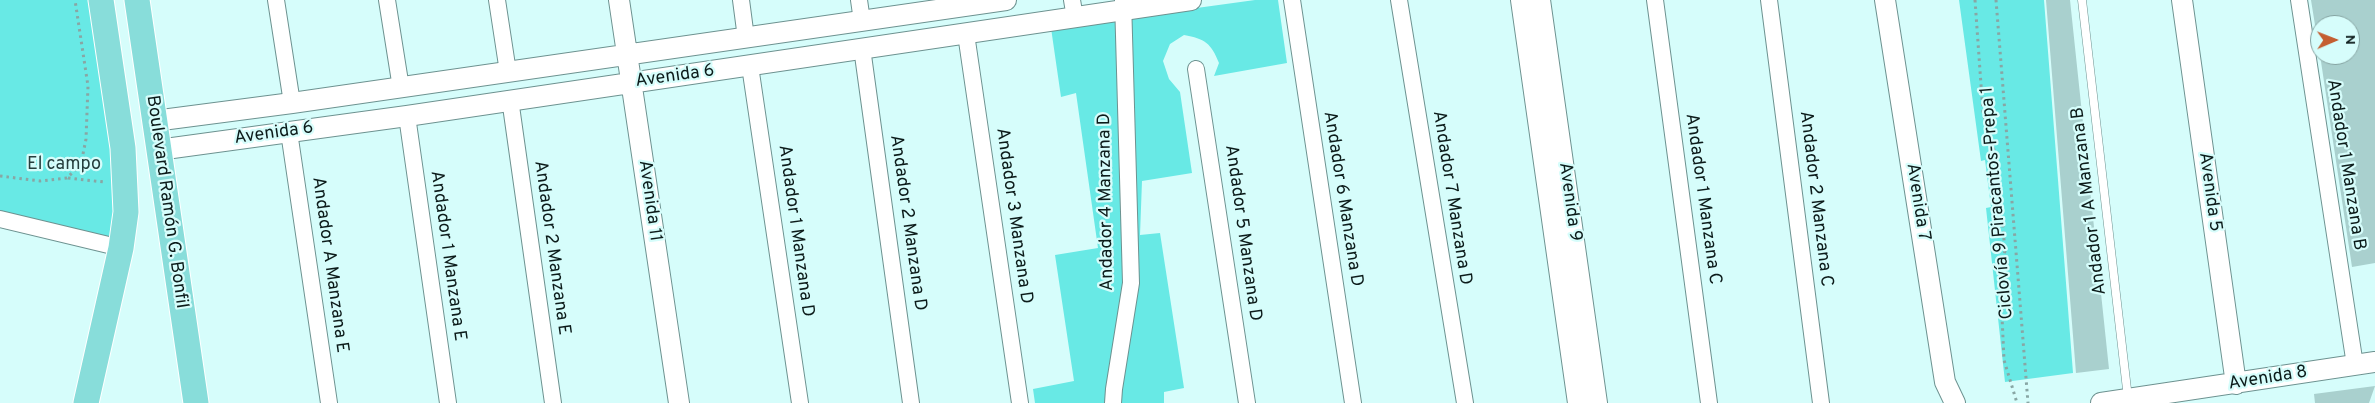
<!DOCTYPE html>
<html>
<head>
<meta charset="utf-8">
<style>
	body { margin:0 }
	#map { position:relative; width:2375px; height:403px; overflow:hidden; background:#d6fdfb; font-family:Overpass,sans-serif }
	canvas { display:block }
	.north { position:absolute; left:2310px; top:15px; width:50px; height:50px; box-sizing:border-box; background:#d6fdfb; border:1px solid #85a3a1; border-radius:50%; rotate:89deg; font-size:14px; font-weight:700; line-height:20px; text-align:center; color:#0c1b1a }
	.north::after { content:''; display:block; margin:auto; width:18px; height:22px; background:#c45e31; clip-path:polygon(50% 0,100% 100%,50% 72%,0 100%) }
</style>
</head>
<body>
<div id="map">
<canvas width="2375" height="403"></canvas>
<div class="north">N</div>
</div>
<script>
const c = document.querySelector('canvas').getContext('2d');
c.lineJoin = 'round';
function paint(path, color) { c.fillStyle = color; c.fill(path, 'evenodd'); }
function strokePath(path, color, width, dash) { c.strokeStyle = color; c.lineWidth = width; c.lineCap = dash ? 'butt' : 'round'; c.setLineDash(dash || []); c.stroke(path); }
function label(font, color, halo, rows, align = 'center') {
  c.font = font + ' Overpass,sans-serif'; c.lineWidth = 4.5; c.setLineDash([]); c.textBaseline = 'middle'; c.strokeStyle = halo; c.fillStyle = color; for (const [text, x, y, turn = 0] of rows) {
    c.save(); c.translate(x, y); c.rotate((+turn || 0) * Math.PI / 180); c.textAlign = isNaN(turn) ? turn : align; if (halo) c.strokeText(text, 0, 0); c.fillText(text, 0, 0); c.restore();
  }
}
const green = new Path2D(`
	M0,0H105L127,246L0,216Z
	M1255,0H1278L1287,63L1214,76L1219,63C1211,43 1205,39 1184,35L1170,44L1163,61L1169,79L1180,92L1192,173L1142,181L1140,235L1160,233L1184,388L1164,392V403H1035L1033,389L1074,381L1055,255L1098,248L1076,93L1061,97L1051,28Z
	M1959,0H2044L2073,373L2005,382L1986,208L1991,207L1985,160L1981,161Z`);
const building = new Path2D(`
	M2046,0H2070L2109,369L2076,373Z
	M2311,0H2375V263L2352,267L2320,55H2350V25H2315Z
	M2375,386L2369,403H2315L2314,394Z`);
const path = new Path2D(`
	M1975,0L1983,113L1997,160L2005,251L2000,273L2004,360L2017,403
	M1996,0L2028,403
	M0,176L40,181L67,178L81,164L86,139L88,86L75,0
	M68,178L104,182`);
const service = new Path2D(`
	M2082,0L2128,398`);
const minor = new Path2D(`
	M276,0L292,103
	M387,0L401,88
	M497,0L508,72
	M741,0L746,38
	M859,0L862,21
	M1072,0L1075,18
	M1292,0L1353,403
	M1399,0L1465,403
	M1655,0L1709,403
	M1769,0L1821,403
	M2299,0L2355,365
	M966,34L1020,403
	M862,48L911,403
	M750,66L800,403
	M1196,69L1247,403
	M510,99L553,403
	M407,116L448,403
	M289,132L329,403
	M0,219L121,248
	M1113,403L1114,389L1131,283L1123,0`);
const tertiary = new Path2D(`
	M619,0L679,403
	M1521,0L1578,403
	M1540,0L1597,403
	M1885,0L1945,382L1955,403
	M2182,0L2236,384
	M154,121L292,103L1006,0
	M158,150L407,116L1191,0
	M2101,403L2375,362`);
const primary = new Path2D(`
	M137,0L196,403
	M86,403L121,248L126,212L123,148L101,0`);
const streetNames = [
	["Avenida 6",675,77,-8],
	["Avenida 6",274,134,-8],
	["Andador 1 Manzana B",2345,165,81],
	["Avenida 5",2209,192,82],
	["Andador 7 Manzana D",1451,198,81],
	["Andador 6 Manzana D",1342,199,81],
	["Andador 1 Manzana C",1702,199,82],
	["Andador 2 Manzana C",1815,199,83],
	["Avenida 11",649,201,82],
	["Andador 1 A Manzana B",2090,201,-97],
	["Boulevard Ramón G. Bonfil",166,202,82],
	["Andador 4 Manzana D",1107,202,-91],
	["Avenida 9",1569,202,82],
	["Avenida 7",1917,202,81],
	["Ciclovía 9 Piracantos-Prepa 1",1998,203,-95],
	["Andador 3 Manzana D",1013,216,82],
	["Andador 2 Manzana D",907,223,82],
	["Andador 1 Manzana D",795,231,82],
	["Andador 5 Manzana D",1242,233,82],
	["Andador 2 Manzana E",551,248,82],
	["Andador 1 Manzana E",447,256,82],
	["Andador A Manzana E",329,265,82],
	["Avenida 8",2268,379,-9]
];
const parkNames = [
	["El campo",64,165]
];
paint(green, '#68e9e5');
paint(building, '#a9d0ce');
strokePath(service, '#6d9290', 9);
strokePath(minor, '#6d9290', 18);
strokePath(tertiary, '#6d9290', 22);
strokePath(primary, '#fff', 27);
strokePath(path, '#88a6a4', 3, [2.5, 4]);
strokePath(service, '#fff', 8);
strokePath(minor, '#fff', 16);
strokePath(tertiary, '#fff', 20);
strokePath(primary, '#88ddda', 25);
label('18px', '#0c1b1a', '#d6fdfb', streetNames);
label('18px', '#253e3d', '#d6fdfb', parkNames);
</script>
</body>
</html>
